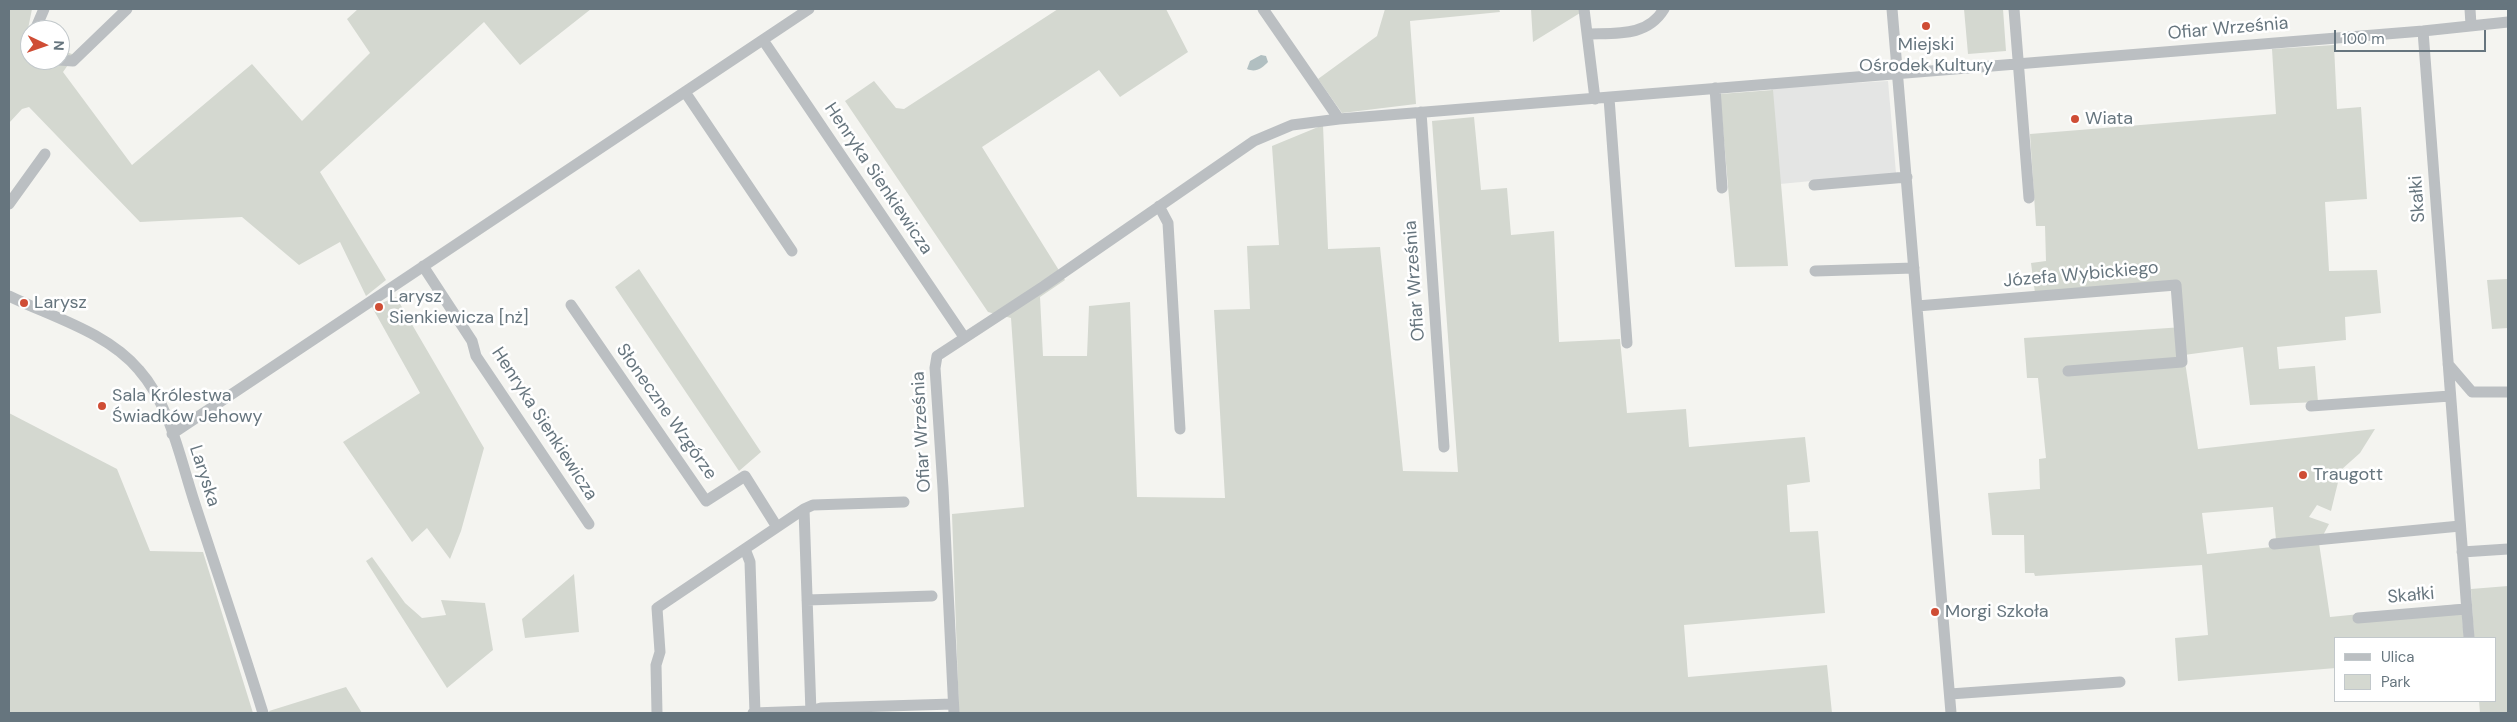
<!DOCTYPE html>
<html>
<head>
<meta charset="utf-8">
<style>
	body { margin:0 }
	#map { position:relative; width:2517px; height:722px; overflow:hidden; background:#f4f4f0; font-family:"DM Sans",sans-serif }
	canvas { display:block }
	.frame { position:absolute; inset:0; border:10px solid #66757e; pointer-events:none }
	.legend { position:absolute; left:2334px; top:637px; width:162px; height:65px; box-sizing:border-box; background:#fff; border:1px solid #c2c8cb; margin:0; padding:6px 9px; list-style:none; font-size:15px; color:#66757e }
	.legend li { display:flex; align-items:center; gap:10px; height:25px }
	.legend b { width:25px; border:1px solid #c2c8cb }
	.north { position:absolute; left:20px; top:20px; width:50px; height:50px; box-sizing:border-box; background:#fff; border:1px solid #c2c8cb; border-radius:50%; rotate:93deg; font-size:14px; font-weight:700; line-height:20px; text-align:center; color:#66757e }
	.north::after { content:''; display:block; margin:auto; width:18px; height:22px; background:#cf4d35; clip-path:polygon(50% 0,100% 100%,50% 72%,0 100%) }
	.scale { position:absolute; left:2334px; top:30px; width:152px; height:22px; box-sizing:border-box; border:2px solid #66757e; border-top:0; padding-left:6px; font-size:15px; line-height:18px; white-space:nowrap; color:#66757e; -webkit-text-stroke:4px #fff; paint-order:stroke }
</style>
</head>
<body>
<div id="map">
<canvas width="2517" height="722"></canvas>
<div class="frame"></div>
<ul class="legend">
<li><b style="height:6px;background:#bbbfc2"></b>Ulica</li>
<li><b style="height:14px;background:#d4d8d0"></b>Park</li>
</ul>
<div class="north">N</div>
<div class="scale">100 m</div>
</div>
<script>
const c = document.querySelector('canvas').getContext('2d');
c.lineJoin = 'round';
function paint(path, color) { c.fillStyle = color; c.fill(path, 'evenodd'); }
function strokePath(path, color, width, dash) { c.strokeStyle = color; c.lineWidth = width; c.lineCap = dash ? 'butt' : 'round'; c.setLineDash(dash || []); c.stroke(path); }
function label(font, color, halo, rows, align = 'center') {
  c.font = font + ' "DM Sans",sans-serif'; c.lineWidth = 5; c.setLineDash([]); c.textBaseline = 'middle'; c.strokeStyle = halo; c.fillStyle = color; for (const [text, x, y, turn = 0] of rows) {
    c.save(); c.translate(x, y); c.rotate((+turn || 0) * Math.PI / 180); c.textAlign = isNaN(turn) ? turn : align; if (halo) c.strokeText(text, 0, 0); c.fillText(text, 0, 0); c.restore();
  }
}
const built = new Path2D(`
	M1888,81L1896,173L1780,184L1771,88Z`);
const green = new Path2D(`
	M9,9H32L27,34L30,39V60H60V50L75,55L63,72L132,165L252,64L302,121L370,53L347,19L358,9H591L520,65L484,22L320,172L386,280L366,296L340,242L299,265L242,217L140,222L29,107L22,109L9,123Z
	M1058,9H1166L1188,52L1120,97L1099,70L982,147L1065,280L1040,297L1043,356H1087L1089,306L1130,302L1137,497L1225,498L1214,310L1250,309L1247,246L1279,245L1272,146L1323,125L1328,249L1380,247L1403,471L1458,472L1432,121L1474,117L1481,190L1507,188L1511,235L1554,231L1559,342L1620,339L1627,413L1686,409L1689,447L1805,437L1810,482L1787,485L1790,532L1818,531L1825,613L1684,625L1688,677L1827,665L1832,713H959L952,514L1024,507L1011,318L988,312L845,101L874,81L896,108L904,109Z
	M1385,9H1499L1500,12L1410,21L1416,104L1342,113L1318,79L1377,36Z
	M1531,9H1580V13L1533,42Z
	M1964,9H2003L2006,51L1968,54Z
	M2334,45L2337,109L2361,107L2367,199L2325,202L2329,271L2377,270L2381,313L2345,317L2346,340L2277,347L2279,369L2315,366L2318,402L2250,405L2243,347L2184,355L2198,449L2375,429L2360,453L2341,470L2331,511L2317,505L2309,517L2329,524L2319,543L2330,617L2461,604L2464,638H2336V668L2178,681L2175,638L2208,635L2202,565L2035,576L2034,573H2025L2024,535H1992L1988,493L2040,489L2039,459L2046,458L2038,378H2027L2024,338L2183,327L2179,281L2035,293L2031,263L2046,261L2045,226H2036L2030,134L2276,114L2272,49ZM2273,507L2276,540L2272,547L2207,554L2202,513Z
	M1773,90L1788,266L1735,267L1720,94Z
	M639,269L761,452L739,471L615,287Z
	M2508,279V328L2492,329L2487,280Z
	M396,297L484,448L461,531L450,559L427,528L412,542L343,442L420,393L372,307Z
	M9,413L117,469L150,551L203,552L253,713H9Z
	M372,557L405,603L422,618L446,615L441,600L485,603L493,650L447,688L366,561Z
	M574,574L579,632L525,638L522,619Z
	M2508,586V713H2480L2479,701H2496V638H2474L2471,589Z
	M346,687L362,713H270L269,711Z`);
const water = new Path2D(`
	M1261,55L1266,56L1268,62C1262,68 1256,73 1247,69L1250,61Z`);
const minor = new Path2D(`
	M1263,9L1339,119
	M1584,9L1595,99
	M1892,9L1951,713
	M2014,9L2029,198
	M2470,9L2471,25
	M35,30L44,9
	M2423,31L2469,638
	M1587,34C1617,33 1647,37 1664,9
	M763,40L964,337
	M59,60L73,61L127,9
	M1715,88L1722,188
	M685,92L792,251
	M1609,98L1627,343
	M1421,112L1444,447
	M1814,185L1907,177
	M9,204L45,154
	M1159,206L1168,223L1180,429
	M423,266L472,341L476,356L589,524
	M1815,271L1914,268
	M9,296C52,317 107,332 139,370C170,405 180,458 194,501C217,572 241,642 263,713
	M571,305L706,501L745,476L777,527
	M1917,306L2176,285L2182,362L2068,371
	M2448,364L2472,392H2508
	M2311,406L2450,396
	M172,434L809,9
	M804,509L811,713
	M2274,544L2460,526
	M745,549L750,562L755,713
	M2462,552L2508,549
	M807,600L932,596
	M2358,618L2466,609
	M1950,694L2120,682
	M657,713L656,665L660,652L657,608L804,509L813,505L904,502
	M753,713L811,711L821,708L953,704
	M954,713L943,488L935,368L937,356L1044,286L1254,141L1292,125L1339,119L2423,31L2508,22`);
const markers = [
	[1926,26,5,"#cf4d35"],
	[2075,119,5,"#cf4d35"],
	[24,303,5,"#cf4d35"],
	[379,307,5,"#cf4d35"],
	[102,406,5,"#cf4d35"],
	[2303,475,5,"#cf4d35"],
	[1935,612,5,"#cf4d35"]
];
const streetNames = [
	["Ofiar Września",2228,29,-5],
	["Henryka Sienkiewicza",878,179,56],
	["Skałki",2418,199,-94],
	["Józefa Wybickiego",2081,275,-5],
	["Ofiar Września",1415,281,-94],
	["Słoneczne Wzgórze",666,412,55],
	["Henryka Sienkiewicza",544,424,57],
	["Ofiar Września",922,432,-93],
	["Laryska",204,476,72],
	["Skałki",2411,596,-5]
];
const poiNames = [
	["Miejski",1926,45,"center"],
	["Ośrodek Kultury",1926,66,"center"],
	["Wiata",2085,119],
	["Larysz",389,297],
	["Sienkiewicza [nż]",389,318],
	["Larysz",34,303],
	["Sala Królestwa",112,396],
	["Świadków Jehowy",112,417],
	["Traugott",2313,475],
	["Morgi Szkoła",1945,612]
];
paint(built, '#e4e5e4');
paint(green, '#d4d8d0');
paint(water, '#b1bfc1');
strokePath(minor, '#bbbfc2', 11);
for (const [x, y, r, color] of markers) { const dot = new Path2D(); dot.arc(x, y, r, 0, 2 * Math.PI); c.fillStyle = color; c.fill(dot); strokePath(dot, '#fff', 2); }
label('18px', '#66757e', '#fff', streetNames);
label('18px', '#66757e', '#fff', poiNames, 'left');
</script>
</body>
</html>
